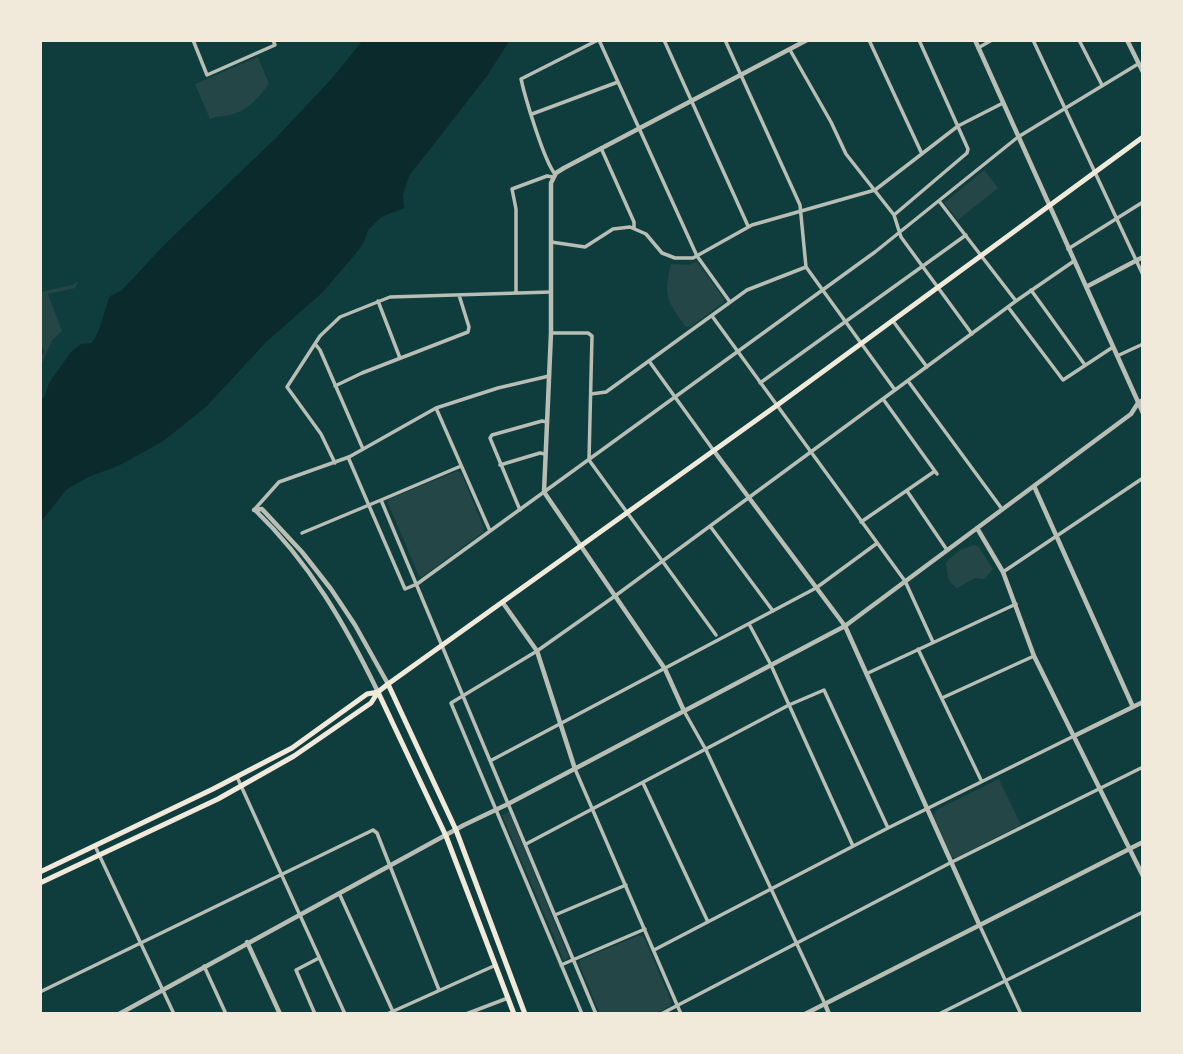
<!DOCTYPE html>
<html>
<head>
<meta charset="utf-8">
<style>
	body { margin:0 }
	#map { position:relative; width:1183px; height:1054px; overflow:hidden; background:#0f3d3e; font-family:"Fira Sans Condensed",sans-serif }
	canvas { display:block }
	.frame { position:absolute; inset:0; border:42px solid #f1e9da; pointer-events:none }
</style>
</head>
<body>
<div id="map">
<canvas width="1183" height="1054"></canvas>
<div class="frame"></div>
</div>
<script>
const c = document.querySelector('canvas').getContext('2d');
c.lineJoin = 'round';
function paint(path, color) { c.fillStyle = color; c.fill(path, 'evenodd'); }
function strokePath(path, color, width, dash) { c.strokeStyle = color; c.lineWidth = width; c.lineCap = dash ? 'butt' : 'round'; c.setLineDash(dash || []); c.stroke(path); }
const green = new Path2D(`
	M258,57L269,84C259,96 249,110 233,114C225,117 218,115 210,119L195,84Z
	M984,170L998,188L958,220L944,203Z
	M697,262L724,299L723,303L690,327H686C667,301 663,296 671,264L688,265Z
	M78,281L75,288L48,294L62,331L52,340L40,368V357L45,352L40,343V292L73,285Z
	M457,471L461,473L484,528L483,532L422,577L419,576L388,503L389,499Z
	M974,545L979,547L993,569L984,579L975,578L957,588C947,583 947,572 946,562L960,550Z
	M999,779L1021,825L956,858L952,857L933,815L938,809Z
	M509,812L569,957L564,961L502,815Z
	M640,935L644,937L671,1001L670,1006L654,1014H600L579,964L580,960Z`);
const water = new Path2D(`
	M363,40H510L487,76L409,176L403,195L404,208L381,217L368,230L365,240L357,252L323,292L266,342L206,407L162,442L118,466L88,477L66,490L40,523V400L45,396L49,383L71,352L81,344L92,343C102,329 103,312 110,296L121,291L167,242L276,138L334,76Z`);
const minor = new Path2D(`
	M193,40L207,75L275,45L273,40
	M599,40L697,256L730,302
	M664,40L748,226
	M869,40L922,154
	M1033,40L1143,275
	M1079,40L1102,85
	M978,48L992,40
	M790,50L831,122L846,154L894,215L901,237L972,334
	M532,114L618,82
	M601,148L634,222V228
	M555,174C544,161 525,97 521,79L598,40
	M939,201L1016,301
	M894,215L967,153L968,149L919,40
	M551,242L585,247L613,229L630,227L646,234L662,253L675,258H693L752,225L875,190L958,126L1003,103
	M1068,249L1143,202
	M806,267L895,390
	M1031,290L1085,365
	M516,293V209L512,189L547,176L553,177
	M378,301L400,358
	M1008,307L1063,380L1113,347
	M712,316L905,581L933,642
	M893,321L927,367
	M551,333H588L592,336L589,460L716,635
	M316,345L320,350L363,449
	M1117,356L1143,344
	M649,361L714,451
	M908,381L1002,509
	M760,383L966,235
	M335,386L362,373L468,332L469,327L459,295
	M591,394L606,392L747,290L806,267L800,205L725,40
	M883,399L937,474
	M436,408L490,531
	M348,457L405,589L417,584L875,252L1018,137L1138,64
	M335,463L321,434L287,387L320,336L340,317L390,297L551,292
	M500,465L540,453L545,454
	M461,466L381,500L596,1014
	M907,491L947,550
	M254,510L279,482L349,457L436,408L498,388L549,376
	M520,510L490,438L492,435L542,421L547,422
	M861,522L935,471
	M710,526L773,611
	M302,533L381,500
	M1003,572L1143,478
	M749,624L770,663L853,846
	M918,649L981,780
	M868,673L1016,604
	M942,698L1034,656
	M684,711L706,750L825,1004
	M490,761L816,588L876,544
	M575,769L681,1014
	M237,777L345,1014
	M643,783L708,922
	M526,844L789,705L824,690L888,828
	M95,846L174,1014
	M339,893L394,1014
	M555,915L626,885
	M979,924L1021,1014
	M654,950L888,828L1074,736
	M561,965L645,929
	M204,966L226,1014
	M40,992L373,830L377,833L439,990
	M315,1014L296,970L319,958
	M387,1014L496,965
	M466,1014L508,998
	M582,1014L451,703L537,651L615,596L1016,301L1074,261
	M661,1014L950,863L1143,767
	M939,1014L1143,912`);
const tertiary = new Path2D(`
	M975,40L1143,413
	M1127,40L1143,72
	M1086,287L1143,257
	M714,451L845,626L979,924
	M1034,486L1133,707
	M254,510L262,509L302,552L331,589L355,625L388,684
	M255,510C309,562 345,624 378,692
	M977,528L1003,572L1034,656L1143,876
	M503,603L537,651L575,769
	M684,711L665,669L544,492L551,333V183L556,173L564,168L807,40
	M1074,736L1143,702
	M247,942L280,1014
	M825,1004L829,1014
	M119,1014L464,825L508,804L845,626L1131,414L1138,403L1143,400
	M805,1014L1143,842`);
const primary = new Path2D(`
	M388,684L456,830L525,1014
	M378,692L446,836L514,1014
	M40,872L213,789L292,748L367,694L378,692
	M40,883L218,799L294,756L371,703L378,692L388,684L776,406L1143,137`);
paint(green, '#244646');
paint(water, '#0a2a2b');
strokePath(minor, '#b8beb3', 3.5);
strokePath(tertiary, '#b8beb3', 4.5);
strokePath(primary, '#f1e9da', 5);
</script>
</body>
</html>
